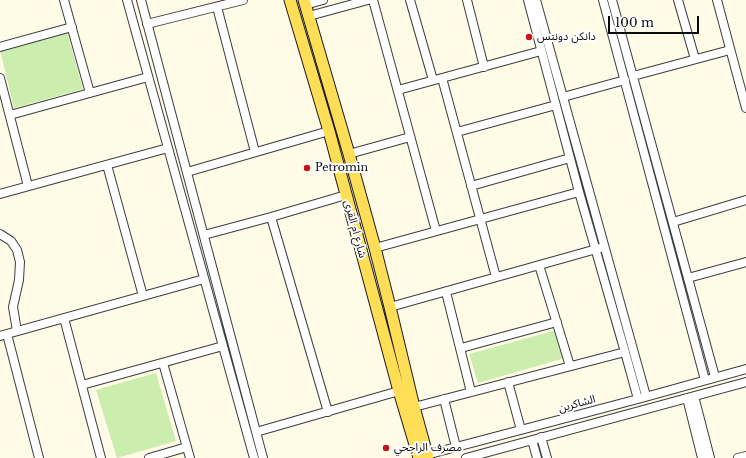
<!DOCTYPE html>
<html>
<head>
<meta charset="utf-8">
<style>
	body { margin:0 }
	#map { position:relative; width:746px; height:458px; overflow:hidden; background:#fffbe7; font-family:"Libre Baskerville",serif }
	canvas { display:block }
	.scale { position:absolute; left:608px; top:16px; width:91px; height:18px; box-sizing:border-box; border:2px solid #0a0a0a; border-top:0; padding-left:5px; font-size:12px; line-height:14px; white-space:nowrap; color:#0a0a0a; -webkit-text-stroke:3px #fff; paint-order:stroke }
</style>
</head>
<body>
<div id="map">
<canvas width="746" height="458"></canvas>
<div class="scale">100 m</div>
</div>
<script>
const c = document.querySelector('canvas').getContext('2d');
c.lineJoin = 'round';
function paint(path, color) { c.fillStyle = color; c.fill(path, 'evenodd'); }
function strokePath(path, color, width, dash) { c.strokeStyle = color; c.lineWidth = width; c.lineCap = dash ? 'butt' : 'round'; c.setLineDash(dash || []); c.stroke(path); }
function label(font, color, halo, rows, align = 'center') {
  c.font = font + ' "Libre Baskerville","Noto Sans Arabic",serif'; c.lineWidth = 4; c.setLineDash([]); c.textBaseline = 'middle'; c.strokeStyle = halo; c.fillStyle = color; for (const [text, x, y, turn = 0] of rows) {
    c.save(); c.translate(x, y); c.rotate((+turn || 0) * Math.PI / 180); c.textAlign = isNaN(turn) ? turn : align; if (halo) c.strokeText(text, 0, 0); c.fillText(text, 0, 0); c.restore();
  }
}
const green = new Path2D(`
	M67,32L83,89L14,108L0,50Z
	M557,330L565,358L478,383L469,354Z
	M156,373L176,441L117,458L96,390Z`);
const minor = new Path2D(`
	M64,0L90,93
	M127,0L254,458
	M141,0L263,458
	M373,0L436,231
	M410,0L433,80
	M467,0L484,67
	M528,0L579,192L625,352L638,399
	M536,0L646,396
	M603,0L705,380
	M612,0L715,377
	M678,0L695,59
	M717,0L746,108
	M305,5L323,0
	M217,7L255,152
	M309,16L368,0
	M147,24L243,0
	M0,47L72,27
	M633,76L730,50
	M0,78L28,186
	M442,78L496,277
	M398,90L541,51
	M563,97L625,80
	M10,115L148,77
	M457,132L556,105
	M349,154L410,137
	M107,165L143,296
	M187,172L329,131
	M471,186L570,158
	M0,194L168,148
	M271,217L328,412
	M673,222L746,200
	M0,234L11,241L17,250L20,262L19,280L13,307L17,331
	M204,235L271,217L346,195
	M375,248L579,192
	M539,265L570,366
	M688,278L746,262
	M446,292L471,392
	M390,307L600,248
	M64,318L101,458
	M7,334L39,458
	M0,336L204,279
	M461,348L557,322
	M163,363L190,458
	M508,382L521,430
	M82,385L223,346
	M694,396L710,458
	M687,398L702,458
	M444,399L456,447
	M414,407L625,352
	M256,432L399,391
	M541,437L547,458
	M532,440L537,458
	M422,456L638,399L746,369
	M149,458L187,447
	M466,458L746,382
	M738,458L746,456`);
const major = new Path2D(`
	M290,0L329,131L399,391L419,458
	M304,0L349,154L375,248L390,307L414,407L428,458`);
const markers = [
	[529,37,4,"#c61516"],
	[307,168,4,"#c61516"],
	[386,448,4,"#c61516"]
];
const poiNames = [
	["دانكن دونتس",537,37],
	["Petromin",315,168],
	["مصرف الراجحي",394,448]
];
const streetNames = [
	["شارع ام القرى",355,229,75],
	["الشاكرين",577,404,-15]
];
paint(green, '#cbedad');
strokePath(minor, '#3d3d3d', 10);
strokePath(major, '#1b1b1b', 13);
strokePath(minor, '#fff', 8);
strokePath(major, '#ffde57', 11);
for (const [x, y, r, color] of markers) { const dot = new Path2D(); dot.arc(x, y, r, 0, 2 * Math.PI); c.fillStyle = color; c.fill(dot); strokePath(dot, '#fff', 1.5); }
label('11px', '#0a0a0a', '#fff', poiNames, 'left');
label('11px', '#0a0a0a', '#fff', streetNames);
</script>
</body>
</html>
